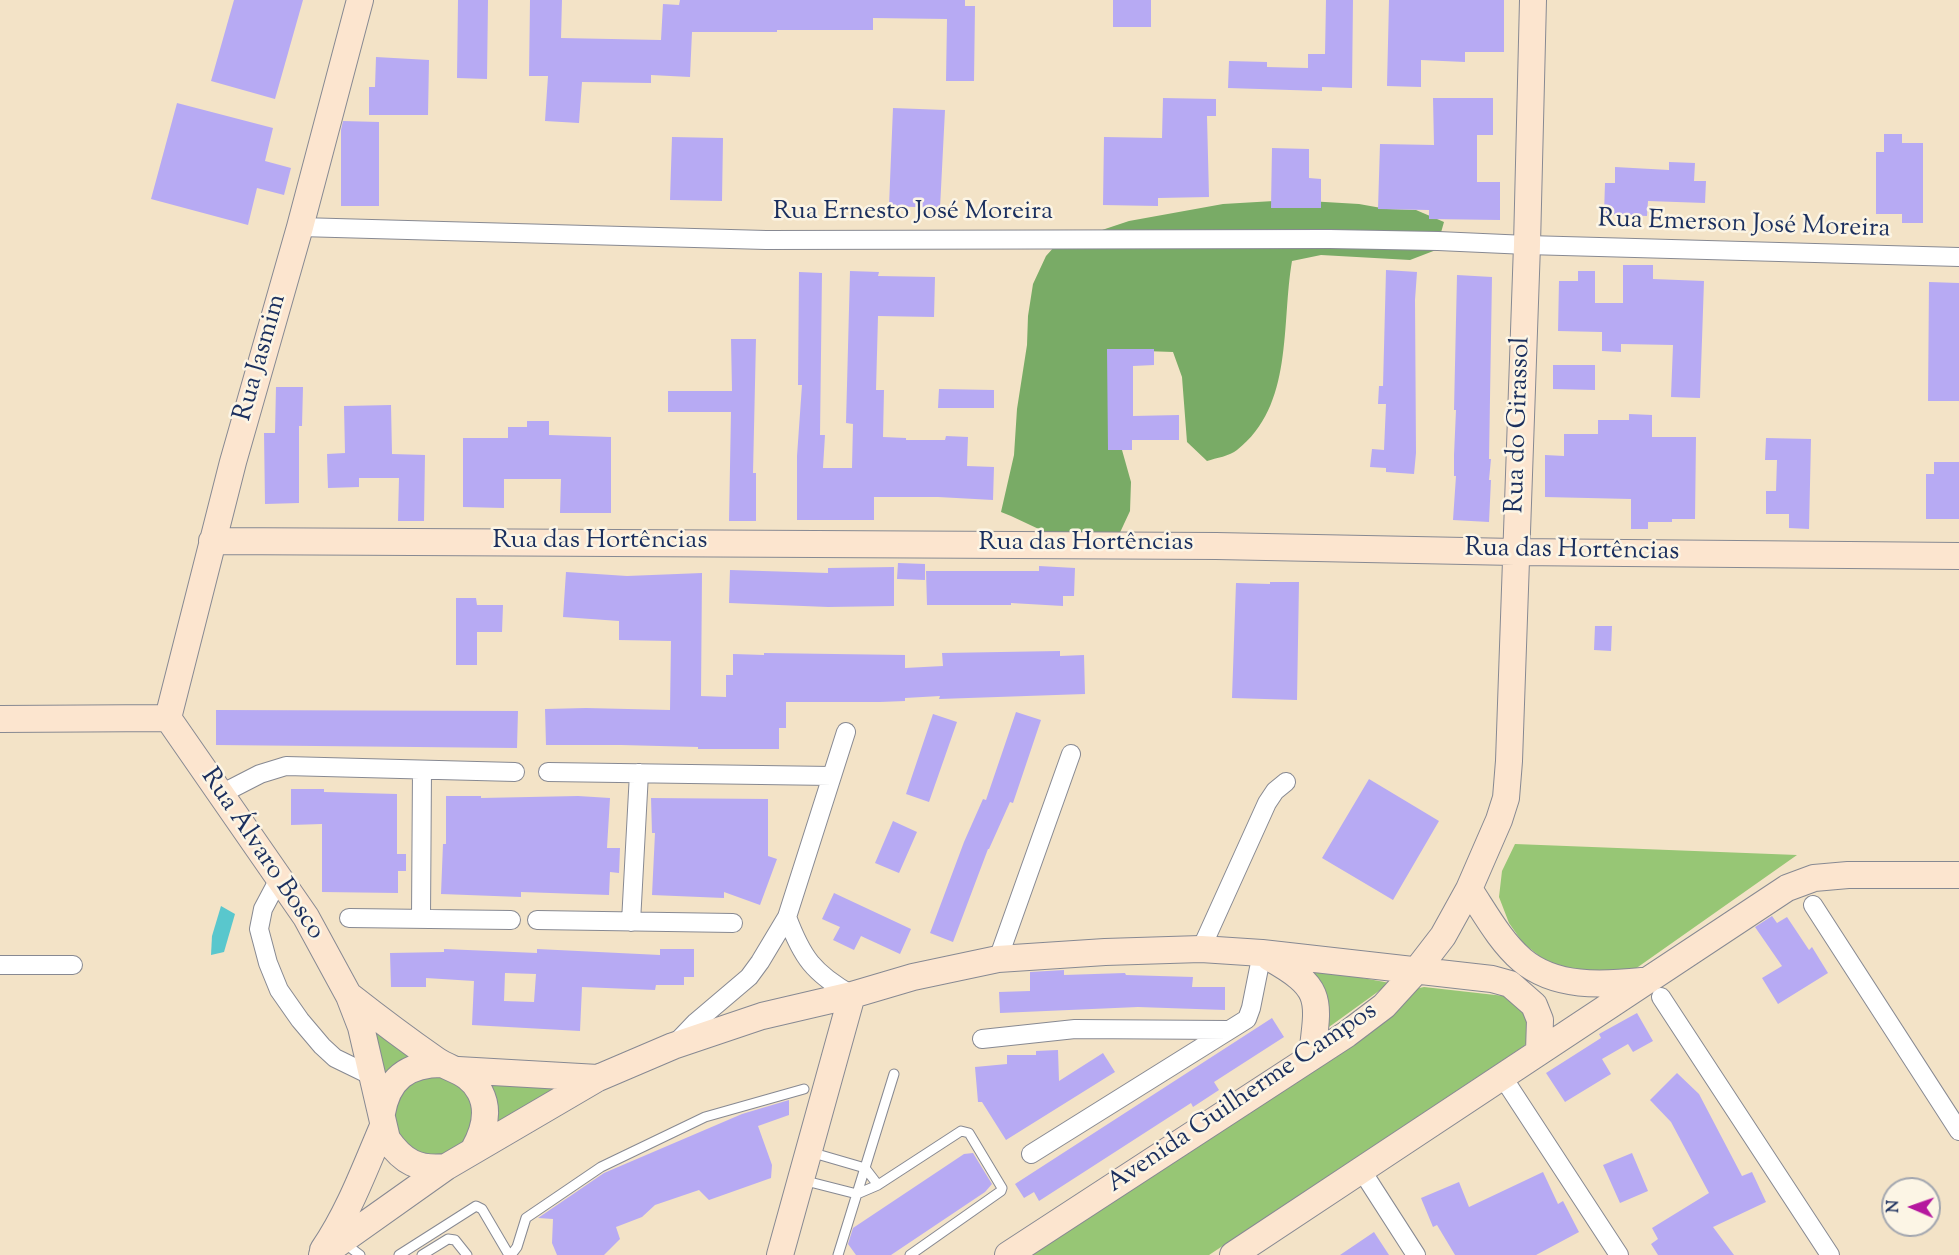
<!DOCTYPE html>
<html>
<head>
<meta charset="utf-8">
<style>
	body { margin:0 }
	#map { position:relative; width:1959px; height:1255px; overflow:hidden; background:#f3e3c7; font-family:"Sorts Mill Goudy",serif }
	canvas { display:block }
	.north { position:absolute; left:1881px; top:1177px; width:60px; height:60px; box-sizing:border-box; background:#fcf5e5; border:2px solid #a2a6af; border-radius:50%; rotate:272deg; font-size:16px; font-weight:700; line-height:24px; text-align:center; color:#1b2f5e }
	.north::after { content:''; display:block; margin:auto; width:21px; height:27px; background:#b5179e; clip-path:polygon(50% 0,100% 100%,50% 72%,0 100%) }
</style>
</head>
<body>
<div id="map">
<canvas width="1959" height="1255"></canvas>
<div class="north">N</div>
</div>
<script>
const c = document.querySelector('canvas').getContext('2d');
c.lineJoin = 'round';
function paint(path, color) { c.fillStyle = color; c.fill(path, 'evenodd'); }
function strokePath(path, color, width, dash) { c.strokeStyle = color; c.lineWidth = width; c.lineCap = dash ? 'butt' : 'round'; c.setLineDash(dash || []); c.stroke(path); }
function label(font, color, halo, rows, align = 'center') {
  c.font = font + ' "Sorts Mill Goudy",serif'; c.lineWidth = 5; c.setLineDash([]); c.textBaseline = 'middle'; c.strokeStyle = halo; c.fillStyle = color; for (const [text, x, y, turn = 0] of rows) {
    c.save(); c.translate(x, y); c.rotate((+turn || 0) * Math.PI / 180); c.textAlign = isNaN(turn) ? turn : align; if (halo) c.strokeText(text, 0, 0); c.fillText(text, 0, 0); c.restore();
  }
}
const green = new Path2D(`
	M1515,844L1797,855L1628,974L1597,976L1547,962L1523,943L1509,923L1499,897L1502,871Z
	M1313,969L1390,983L1329,1027Z
	M1424,987L1513,997L1532,1015L1534,1033L1524,1046L1209,1255H1019L1415,989Z
	M359,1009L428,1061L381,1094Z
	M436,1070L474,1093V1136L440,1161L400,1146L390,1104L396,1089Z
	M472,1075L579,1083L487,1134Z`);
const forest = new Path2D(`
	M1291,200L1359,204L1387,209L1416,210L1444,222L1436,250L1410,260L1321,255L1292,261C1281,324 1294,406 1237,450C1230,456 1216,458 1207,461L1187,442L1182,377L1173,352L1145,351L1119,367L1122,450L1131,482L1130,511L1117,539H1060L1011,516L1001,512L1014,455L1017,409L1027,345L1028,316L1033,284L1046,256L1064,236L1093,233L1129,221L1223,204Z`);
const water = new Path2D(`
	M221,906L235,914L224,952L211,955L212,936Z`);
const building = new Path2D(`
	M234,0H303L275,99L211,81Z
	M458,0H488L487,79L457,78Z
	M530,0H562L561,38L661,40L663,4L679,5L680,0H965V6H975L974,81H946L947,19L873,18V30H777V32H692L690,77L651,75V83L582,82L579,123L545,121L548,76H529Z
	M1113,0H1151V27H1113Z
	M1326,0H1353L1352,88L1322,87V91L1228,88L1229,61L1267,62V67L1308,68V54H1325Z
	M1389,0H1504V52H1465V62L1421,60V87L1387,86Z
	M376,57L429,60L428,115H369V87H375Z
	M1163,98L1216,99V116H1207L1209,197L1158,198V206L1103,205L1104,137L1162,138Z
	M1433,98H1493V135H1477V182H1500V220L1429,219V210L1378,209L1380,144L1434,145Z
	M177,103L273,128L265,161L291,168L284,195L257,188L248,225L151,199Z
	M893,108L945,110L940,208L889,206Z
	M343,121L379,122V206H341V130Z
	M1884,134H1902V143H1923V223H1902V214H1876V152H1884Z
	M672,137L723,138L722,201L670,200Z
	M1272,148L1309,149V178L1321,179V208H1271Z
	M1669,162L1695,163L1694,181H1706L1705,203L1648,201L1647,216L1604,214L1605,183H1615V167L1669,170Z
	M1623,265H1653V279L1704,281L1700,398L1671,397L1673,345L1621,344V352L1602,351V332L1558,331L1559,281H1578V271H1595V303H1623Z
	M1386,270L1417,272L1415,300L1416,453L1414,474L1386,472V468L1370,467L1372,449L1384,450L1386,404H1378L1379,386H1383Z
	M850,271L879,272L878,276L935,277L934,317L878,316L876,390H884L883,437L906,438V440H945L946,436L968,437L967,466L994,467L993,500L938,497H874V520H797V456L802,385H798L799,272L822,273L820,435H825L823,468H852L853,424L846,423Z
	M1457,275L1492,277L1489,459H1491L1489,480H1491L1489,522L1453,520L1456,476H1454V455L1456,410H1454Z
	M1929,282L1959,283V401H1928Z
	M731,339H756L753,473H756V521H729L731,412H668V391H732Z
	M1107,349H1154V365L1133,366V416L1179,415V440H1132V450H1108Z
	M1553,365H1595V390L1553,389Z
	M276,387H303L302,426H299V503L265,504L264,433H275Z
	M939,389L994,390V408H938Z
	M391,405L392,454L425,455L424,521H398L399,478H359V487L328,488L327,454L345,453L344,406Z
	M1629,414L1652,415V437H1696L1695,519H1672V522H1648V529H1631V499L1545,497V455L1564,456V434H1598V420H1629Z
	M527,421H549V435L611,437V513H560L561,479H504V508L463,507V438H508V427H527Z
	M1766,438L1811,439L1809,529L1789,528V514H1766V491H1776L1777,460H1765Z
	M1934,462H1959V519H1926V474H1934Z
	M898,563L925,564V580L897,579Z
	M1039,566L1075,568L1074,596H1063V606L1011,603V605H927L926,571H1039Z
	M894,567V606L828,607L729,603L730,570L828,573V568Z
	M566,572L627,576L702,573L701,696L726,697V675H733V654L764,655V653L905,655V668L943,666L942,653L1060,651V656L1084,655L1085,694L939,699L940,696L905,698V701L880,702H786V728H779V749H698V747L621,745H546L545,709L586,708L670,710L671,641L619,640V621L563,617Z
	M1270,582H1299L1297,700L1232,698L1236,583L1270,584Z
	M456,598H476L477,605H503L502,632H477V665H456Z
	M1595,626H1612L1611,651L1594,650Z
	M216,710L518,711L517,748L216,745Z
	M1016,712L1041,720L1013,803L1010,802L989,849H988L953,942L930,933L964,842L983,799L986,800Z
	M933,714L957,722L929,802L906,794Z
	M1369,779L1439,821L1393,900L1322,858Z
	M291,789H324V792L397,794V854H406V871H398V893L322,892V824L291,825Z
	M446,796H481V798L578,796L610,798L607,848H620L619,873L610,872L609,895L521,892V897L441,894L443,844H446Z
	M651,798L768,799V856L777,859L760,905L724,892V898L652,895L655,833H652Z
	M893,821L917,832L899,873L875,863Z
	M834,893L911,929L900,954L861,936L854,950L833,940L840,927L822,919Z
	M1772,916L1777,923L1787,917L1809,950L1812,947L1828,973L1778,1004L1762,978L1782,966L1755,927Z
	M444,949L537,953V949L660,955V949H694V977H684V985H656L655,990L582,987L580,1031L472,1025L474,981L426,978V987H391L390,953L444,952ZM505,973L536,974L534,1002L504,1001Z
	M1064,970V975L1125,973L1126,975L1193,977L1192,987H1225V1010L1138,1007L1000,1013L999,992L1030,991V972Z
	M1637,1013L1653,1041L1633,1052L1628,1044L1602,1059L1611,1074L1565,1102L1546,1073L1601,1038L1599,1034Z
	M1272,1018L1284,1037L1214,1082L1219,1090L1193,1107L1191,1103L1039,1201L1034,1192L1024,1198L1015,1184Z
	M1058,1050L1059,1081L1103,1053L1115,1072L1006,1140L982,1102H978L975,1067L1007,1064V1055H1036V1051Z
	M1677,1073L1699,1094L1742,1176L1752,1172L1766,1202L1713,1227L1734,1255H1658L1651,1244L1658,1239L1652,1228L1709,1193L1671,1122L1650,1100Z
	M789,1100V1115L758,1126L772,1165L771,1178L709,1200L699,1190L655,1205L642,1217L616,1227L620,1239L604,1255H557L552,1243L553,1219L538,1218L604,1173L742,1114Z
	M973,1153L992,1184L985,1192L891,1255H856L848,1244L853,1228L964,1154Z
	M1632,1153L1648,1191L1620,1203L1603,1165Z
	M1543,1172L1558,1204L1563,1201L1579,1232L1536,1255H1455L1437,1225L1433,1227L1421,1198L1459,1182L1469,1207Z
	M1374,1232L1389,1255H1340Z`);
const lane = new Path2D(`
	M810,1152L865,1168L878,1185
	M802,1180L857,1194L878,1185L961,1131L969,1133L1002,1188L1001,1191L910,1255
	M343,1242L360,1255
	M399,1255L476,1206L482,1209L509,1255
	M422,1255L448,1239L455,1240L467,1255
	M511,1255L517,1247L526,1218L601,1167L705,1117L804,1089
	M838,1255L894,1074`);
const street = new Path2D(`
	M300,227L766,240L1330,239L1438,241L1527,245L1959,257
	M548,772L832,776
	M221,794L260,774L286,766L515,772
	M280,877L263,909L259,929L268,963L279,990L300,1020L322,1046L335,1058L372,1076
	M1813,905L1959,1131
	M421,917L422,770
	M787,917C802,957 813,973 852,995
	M349,918L511,920
	M537,920L733,923
	M631,922L639,773
	M1201,949L1267,803L1275,791L1286,782
	M998,959L1071,754
	M0,965H73
	M1661,997L1830,1255
	M982,1039L1075,1029L1228,1030
	M674,1045L696,1022L749,977L760,962L787,917L846,732
	M1502,1076L1619,1255
	M1031,1154L1247,1019L1251,1008L1262,953
	M1362,1171L1416,1255`);
const secondary = new Path2D(`
	M212,541L1216,546L1515,552L1959,556
	M168,718L233,462L300,227L360,0
	M168,718L306,917L349,996L361,1027L387,1139C403,1162 418,1170 446,1167
	M0,719L168,718
	M1469,889C1485,913 1500,941 1522,960C1555,988 1602,985 1642,981
	M1270,958C1323,988 1319,998 1312,1055
	M350,996C378,1018 406,1039 436,1060C452,1071 469,1071 480,1092C490,1111 484,1131 474,1149
	M458,1070L598,1078
	M382,1113C388,1079 407,1064 442,1064
	M323,1250C349,1212 365,1168 383,1126
	M322,1255L446,1167L598,1078L673,1046L762,1016L852,995L913,977L998,959L1105,952L1201,949L1262,953L1492,979L1510,984L1534,1005L1540,1020L1539,1051
	M780,1255L852,995
	M1008,1255L1347,1034L1384,1006L1416,971L1443,936L1469,889L1499,820L1506,798L1509,761L1527,245L1533,0
	M1233,1255C1418,1133 1602,1009 1787,888L1814,878L1848,875H1959`);
const streetNames = [
	["Rua Ernesto José Moreira",913,214],
	["Rua Emerson José Moreira",1744,226,2],
	["Rua Jasmim",262,358,-74],
	["Rua do Girassol",1520,425,-88],
	["Rua das Hortências",600,543],
	["Rua das Hortências",1086,545],
	["Rua das Hortências",1572,552,1],
	["Rua Álvaro Bosco",261,855,56],
	["Avenida Guilherme Campos",1243,1099,-34]
];
paint(green, '#97c675');
paint(forest, '#79ab66');
paint(water, '#59c7cd');
paint(building, '#b7aaf3');
strokePath(lane, '#878992', 11);
strokePath(street, '#878992', 20);
strokePath(secondary, '#878992', 28);
strokePath(lane, '#fff', 9);
strokePath(street, '#fff', 18);
strokePath(secondary, '#fce5cf', 26);
label('26px', '#1b2f5e', '#fcf5e5', streetNames);
</script>
</body>
</html>
